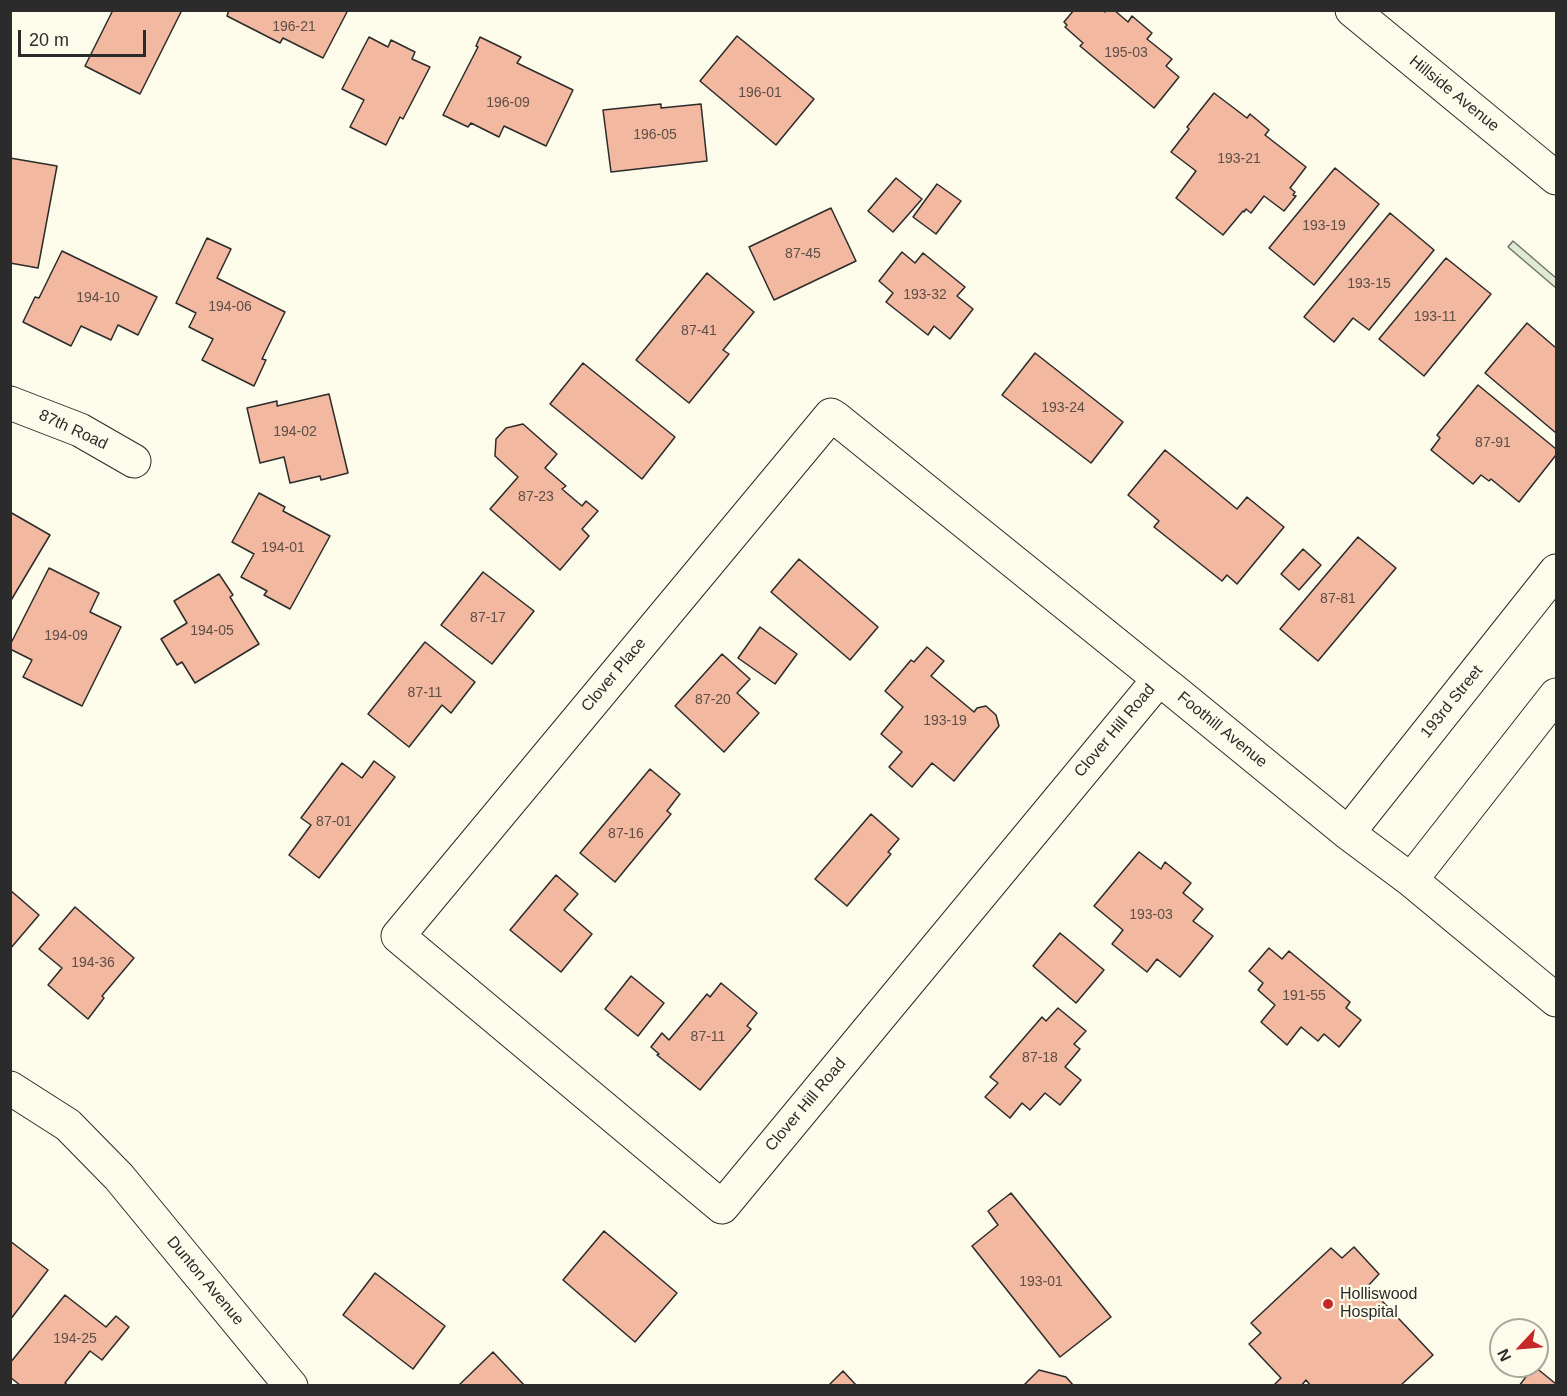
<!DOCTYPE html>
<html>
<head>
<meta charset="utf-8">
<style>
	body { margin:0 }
	#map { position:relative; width:1567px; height:1396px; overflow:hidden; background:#fdfbea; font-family:Helvetica,sans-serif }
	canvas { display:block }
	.frame { position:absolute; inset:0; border:12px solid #2b2b2b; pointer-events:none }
	.north { position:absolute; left:1489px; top:1318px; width:60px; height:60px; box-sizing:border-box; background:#fdfbea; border:2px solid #a9a89e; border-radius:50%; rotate:244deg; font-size:16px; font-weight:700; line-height:24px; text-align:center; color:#2b2b2b }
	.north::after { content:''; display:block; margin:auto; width:21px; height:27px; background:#c62828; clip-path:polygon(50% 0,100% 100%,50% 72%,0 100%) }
	.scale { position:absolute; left:18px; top:30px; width:128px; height:27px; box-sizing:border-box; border:3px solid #2b2b2b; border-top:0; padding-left:8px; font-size:18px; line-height:21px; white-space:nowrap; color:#2b2b2b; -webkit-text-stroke:4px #fdfbea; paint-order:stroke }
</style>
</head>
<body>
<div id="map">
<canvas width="1567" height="1396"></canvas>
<div class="frame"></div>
<div class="north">N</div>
<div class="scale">20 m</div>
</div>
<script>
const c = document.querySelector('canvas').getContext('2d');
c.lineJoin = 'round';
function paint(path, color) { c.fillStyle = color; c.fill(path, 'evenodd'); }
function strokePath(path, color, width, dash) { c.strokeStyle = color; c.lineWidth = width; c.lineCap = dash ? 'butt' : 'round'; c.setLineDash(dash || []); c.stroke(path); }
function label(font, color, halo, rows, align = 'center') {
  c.font = font + ' Helvetica,sans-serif'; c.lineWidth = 4.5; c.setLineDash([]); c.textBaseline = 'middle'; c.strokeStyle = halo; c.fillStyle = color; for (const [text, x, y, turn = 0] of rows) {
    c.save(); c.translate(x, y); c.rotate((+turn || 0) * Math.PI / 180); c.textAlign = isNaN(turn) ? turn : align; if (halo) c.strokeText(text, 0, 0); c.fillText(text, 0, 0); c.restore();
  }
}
const green = new Path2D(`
	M1513,241L1556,278V288L1508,247Z`);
const building = new Path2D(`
	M113,10H182L140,94L85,66Z
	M229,10H348L323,58L283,38L280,43L227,16Z
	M1074,10H1103L1105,12L1106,10H1114L1128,22L1132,16L1152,33L1147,39L1172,59L1166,66L1179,77L1154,108L1080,46L1083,43L1065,27L1067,25L1064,22Z
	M737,36L814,99L776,145L700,81Z
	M369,37L388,47L391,40L415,52L412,59L430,67L403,119L400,117L386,145L350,127L364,100L342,89Z
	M480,37L521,57L517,63L573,90L546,146L504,126L499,137L471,123L468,127L443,115L478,47L476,46Z
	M1214,93L1247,118L1250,114L1269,130L1265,135L1306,167L1290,188L1295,192L1293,195L1296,196L1284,211L1264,196L1251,213L1246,209L1244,212L1243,211L1223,235L1176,198L1196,171L1171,152L1189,129L1187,127Z
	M661,104V108L701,104L707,161L611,172L603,110Z
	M10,158L57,166L38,268L10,263Z
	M1335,168L1379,204L1314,285L1269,248Z
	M896,178L922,199L893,232L868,211Z
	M937,184L961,201L936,234L913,217Z
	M831,208L856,261L774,300L749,247Z
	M1390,213L1434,250L1369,330L1353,318L1334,342L1304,317Z
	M207,238L231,249L217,278L285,312L262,359L266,360L254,386L202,360L213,339L189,327L196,313L176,303Z
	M62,251L157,297L138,335L118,325L111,340L81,326L71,346L23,322L35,297L39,298Z
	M902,252L915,263L923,253L965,287L957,296L973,309L950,339L934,326L928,335L886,302L893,293L879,281Z
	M1446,258L1491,294L1424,376L1379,339Z
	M707,273L754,312L723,350L729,354L689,403L636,360Z
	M1527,323L1556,348V433L1485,373Z
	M1035,353L1123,422L1091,463L1002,395Z
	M583,363L675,437L642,479L550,404Z
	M1478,385L1556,449V455L1519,502L1491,479L1489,481L1481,475L1473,484L1431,450L1440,438L1437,435Z
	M329,394L348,473L321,480L320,476L290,483L284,457L260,463L247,408L277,401V406Z
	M523,424L557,454L545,468L566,486L562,489L582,506L586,501L598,511L582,529L589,536L560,570L490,509L518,477L495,456L496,439L506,428Z
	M1165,450L1237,509L1247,497L1284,527L1237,584L1227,575L1222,581L1154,527L1159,521L1128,495Z
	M259,493L285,507L283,511L330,536L290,609L264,595L267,591L241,577L254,554L232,542Z
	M10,512L50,535L10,602Z
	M1358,537L1396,568L1318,661L1280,629Z
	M1303,549L1321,565L1299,590L1281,574Z
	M799,559L878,627L850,660L771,592Z
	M49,568L99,593L90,612L121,627L82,706L23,677L32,660L10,649V645Z
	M483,572L534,611L492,664L441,625Z
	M219,574L233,595L230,597L259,644L195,683L182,662L177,665L161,639L187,623L174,601Z
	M760,627L797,654L775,684L738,658Z
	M425,642L475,682L451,713L442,705L409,747L368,714Z
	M927,647L944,661L931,676L974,712L977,708L986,706L996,715L999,726L954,781L932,763L912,787L889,767L902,752L881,734L903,707L885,691L911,660L914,662Z
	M722,654L750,679L737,693L759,713L724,752L675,706Z
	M374,761L395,777L319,878L289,855L311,825L301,818L342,763L362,778Z
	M650,769L680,794L667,811L671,814L615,882L580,853Z
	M871,814L899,839L888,852L891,854L847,906L815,879Z
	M1139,852L1161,869L1165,862L1191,883L1183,893L1203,909L1193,921L1213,936L1180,977L1157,959L1147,972L1112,944L1123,930L1094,906Z
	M556,875L578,894L564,910L592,934L561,972L510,930Z
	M10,890L39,915L10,949Z
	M75,907L134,958L102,996L104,998L88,1019L48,985L62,968L39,949Z
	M1060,933L1104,970L1076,1003L1033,966Z
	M1269,948L1282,959L1289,951L1350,1002L1346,1008L1361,1020L1339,1047L1324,1034L1318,1041L1301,1027L1287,1045L1261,1022L1275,1005L1258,990L1263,983L1249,971Z
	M631,976L664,1003L638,1036L605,1009Z
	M721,983L757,1013L747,1026L751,1029L700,1090L657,1055L659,1054L651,1047L662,1033L669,1040L707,994L710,997Z
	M1058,1008L1086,1031L1074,1044L1080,1049L1065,1067L1081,1080L1060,1105L1045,1093L1030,1110L1022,1103L1010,1118L985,1097L998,1083L990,1077L1042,1017L1046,1021Z
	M1011,1193L1111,1317L1060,1357L972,1246L998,1225L988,1211Z
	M604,1231L677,1293L635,1342L563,1280Z
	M10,1241L48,1270L10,1320Z
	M1354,1247L1379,1274L1368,1286L1433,1355L1400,1386H1311L1306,1380L1301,1386H1273L1281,1378L1249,1344L1261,1333L1251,1323L1331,1248L1342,1258Z
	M375,1273L445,1326L413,1369L343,1315Z
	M65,1295L106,1327L116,1316L129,1327L102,1360L90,1351L65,1383L69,1386H21L10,1377V1363Z
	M493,1352L525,1386H458Z
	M1534,1366L1556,1384V1386H1519Z
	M1039,1370L1066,1377L1074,1386H1023Z
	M843,1371L857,1386H828Z`);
const street = new Path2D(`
	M10,403L80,430L134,461
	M1159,679L722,1207L398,936L831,415L837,419L1159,679L1173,690L1348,833L1411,880L1556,1000
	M1348,833L1556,571
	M1411,880L1556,695
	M10,1088L68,1125L119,1177L291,1386`);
const primary = new Path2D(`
	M1352,10L1556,178`);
const markers = [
	[1328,1304,6,"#c62828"]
];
const numberNames = [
	["196-21",294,27],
	["195-03",1126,53],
	["196-01",760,93],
	["196-09",508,103],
	["196-05",655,135],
	["193-21",1239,159],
	["193-19",1324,226],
	["87-45",803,254],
	["193-15",1369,284],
	["193-32",925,295],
	["194-10",98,298],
	["194-06",230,307],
	["193-11",1435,317],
	["87-41",699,331],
	["193-24",1063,408],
	["194-02",295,432],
	["87-91",1493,443],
	["87-23",536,497],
	["194-01",283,548],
	["87-81",1338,599],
	["87-17",488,618],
	["194-05",212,631],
	["194-09",66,636],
	["87-11",425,693],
	["87-20",713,700],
	["193-19",945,721],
	["87-01",334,822],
	["87-16",626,834],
	["193-03",1151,915],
	["194-36",93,963],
	["191-55",1304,996],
	["87-11",708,1037],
	["87-18",1040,1058],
	["193-01",1041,1282],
	["194-25",75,1339]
];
const streetNames = [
	["Hillside Avenue",1454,94,39],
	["87th Road",73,430,25],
	["Clover Place",614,675,-50],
	["193rd Street",1452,702,-51],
	["Foothill Avenue",1222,730,39],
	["Clover Hill Road",1115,731,-50],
	["Clover Hill Road",806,1105,-50],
	["Dunton Avenue",205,1281,50]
];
const poiNames = [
	["Holliswood",1340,1295],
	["Hospital",1340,1313]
];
paint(green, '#deebd1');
strokePath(green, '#74746e', 1.5);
paint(building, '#f2b8a0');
strokePath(building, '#2b2b2b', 1.5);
strokePath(street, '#2b2b2b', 35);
strokePath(primary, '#2b2b2b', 35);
strokePath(street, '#fdfbea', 33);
strokePath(primary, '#fdfbea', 33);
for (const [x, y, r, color] of markers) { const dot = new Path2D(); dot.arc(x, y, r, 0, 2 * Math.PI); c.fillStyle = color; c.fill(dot); strokePath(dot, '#fdfbea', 2); }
label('14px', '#5d4e48', null, numberNames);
label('16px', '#2b2b2b', '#fdfbea', streetNames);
label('16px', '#2b2b2b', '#fdfbea', poiNames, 'left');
</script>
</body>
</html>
